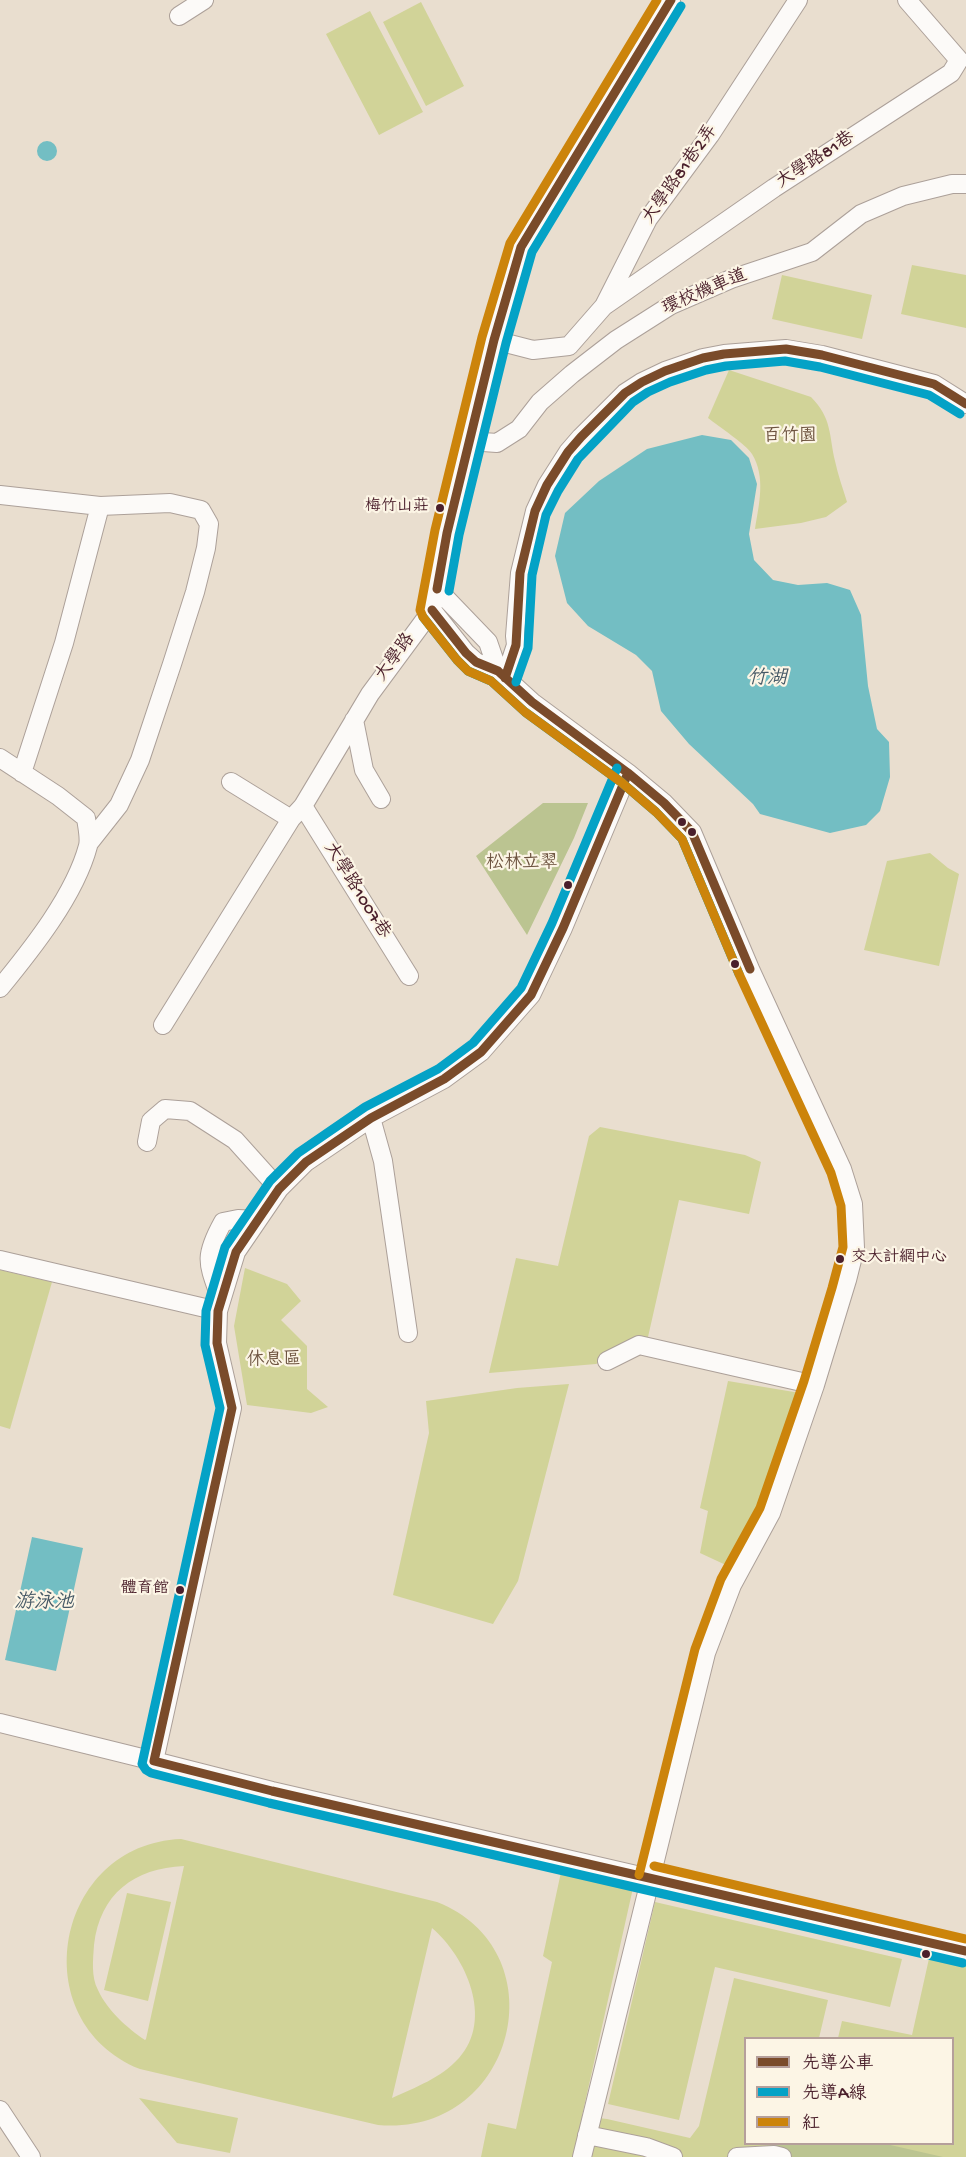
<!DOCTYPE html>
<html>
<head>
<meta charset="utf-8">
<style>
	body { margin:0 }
	#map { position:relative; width:966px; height:2157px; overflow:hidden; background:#e9decf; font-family:"Gochi Hand","LXGW WenKai TC",sans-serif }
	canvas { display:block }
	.legend { position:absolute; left:744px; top:2037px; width:210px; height:108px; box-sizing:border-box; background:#fcf5e5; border:2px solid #b59f9b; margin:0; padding:8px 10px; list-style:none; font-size:18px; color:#4a1f2b }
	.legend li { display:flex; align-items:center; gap:12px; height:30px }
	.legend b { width:30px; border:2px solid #b59f9b }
</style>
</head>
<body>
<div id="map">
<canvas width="966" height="2157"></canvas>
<ul class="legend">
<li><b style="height:8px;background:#7a4b2a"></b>先導公車</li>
<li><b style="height:8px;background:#04a2c6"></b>先導A線</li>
<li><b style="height:8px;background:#cc840b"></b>紅</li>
</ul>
</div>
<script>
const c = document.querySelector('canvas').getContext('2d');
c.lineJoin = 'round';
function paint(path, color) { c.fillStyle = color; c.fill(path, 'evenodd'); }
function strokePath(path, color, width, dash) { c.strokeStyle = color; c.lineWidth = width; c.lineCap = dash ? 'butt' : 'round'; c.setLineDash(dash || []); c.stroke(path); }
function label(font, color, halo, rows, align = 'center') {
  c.font = font + ' "Gochi Hand","LXGW WenKai TC",sans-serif'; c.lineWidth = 4.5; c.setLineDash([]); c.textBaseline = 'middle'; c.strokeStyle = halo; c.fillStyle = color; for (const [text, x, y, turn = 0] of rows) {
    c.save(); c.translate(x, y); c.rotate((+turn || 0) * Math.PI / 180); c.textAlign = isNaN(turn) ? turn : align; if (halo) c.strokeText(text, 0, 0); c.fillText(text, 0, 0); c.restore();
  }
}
const green = new Path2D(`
	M421,2L464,86L426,106L383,22Z
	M370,11L423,112L379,135L326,34Z
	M912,265L966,275V328L901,314Z
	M782,275L872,295L862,339L772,319Z
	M729,370L811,397C832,418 829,435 835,461C838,475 843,489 847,502L826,517L801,523L755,529C759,504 766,477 752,454C747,445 718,426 708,418Z
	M930,853L948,868L959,874L939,966L864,950L887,861Z
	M600,1127L745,1155L761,1162L749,1214L679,1200L648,1337L596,1364L489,1373L516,1258L558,1266L589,1136Z
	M245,1268L287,1284L301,1301L281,1320L307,1346V1389L328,1407L311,1413L247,1405L234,1326Z
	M0,1270L52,1282L10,1429L0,1426Z
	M728,1381L800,1393L768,1491L728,1566L700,1553L708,1511L700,1508Z
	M569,1384L518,1581L493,1624L393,1595L429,1433L426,1401L517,1388Z
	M181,1839L437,1902C561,1951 516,2137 378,2125L140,2069C22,2021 55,1844 181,1839ZM184,1866L146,2039L145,2040C127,2028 107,2010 98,1990C91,1977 93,1960 94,1945C100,1894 134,1868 184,1866ZM432,1928C466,1957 494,2019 459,2058C441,2078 416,2087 392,2098Z
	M561,1872L633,1888L582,2116L607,2119L690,2138L699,2126L734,1978L828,2000L819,2038H746V2144H952V2038H838L842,2021L912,2035L930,1954L966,1962V2157H481L488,2123L516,2129L552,1962L543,1956Z
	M127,1893L171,1902L148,2001L104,1990Z
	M655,1902L902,1959L890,2007L715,1967L679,2120L608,2104Z
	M139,2098L238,2118L230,2153L177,2143Z`);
const forest = new Path2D(`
	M543,803H588L574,838L527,935L476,856Z
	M778,2144H886L943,2157H966H750Z`);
const water = new Path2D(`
	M37 151a10 10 0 1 1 20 0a10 10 0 1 1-20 0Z
	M702,435L731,440L749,458L757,484L749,534L754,560L773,580L798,585L827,583L850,590L861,615L868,686L877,729L889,742L890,777L880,811L866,825L830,833L760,814L753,804L689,744L661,711L652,671L636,655L588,626L567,603L555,556L565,513L599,481L647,449Z
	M32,1537L83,1548L56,1671L5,1660Z`);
const minor = new Path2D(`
	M179,16L204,0
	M604,306L774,188L951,73L959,60L907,0
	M494,340L533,350L569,346L604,306L648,219L710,135L798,0
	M469,441L497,443L519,429L540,402L572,374L616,340L671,305L731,279L812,252L861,214L903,196L952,184H966
	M0,495L100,506L170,503L201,510L209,524L206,548L195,592L172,664L140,760L119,805L89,843
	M437,589L488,642L498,671
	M432,610L466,653L476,662L498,671L532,702L628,773L664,803L692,832L750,969L842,1169L853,1204L855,1248L847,1280L815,1385L771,1513L732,1585L706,1653L582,2157
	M505,678L516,645L515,636L520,573L535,511L547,485L568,452L581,437L625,393L642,382L665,371L703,358L724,354L786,349L822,355L934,384L966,404
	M354,720L364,770L381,799
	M0,758L58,796L86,818C87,826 90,838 88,846C75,895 32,949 0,988
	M22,773L64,643L100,506
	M628,773L563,928L531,995L481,1052L444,1079L371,1118L306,1162L279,1189L236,1252L218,1311L217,1343L232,1408L154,1761L272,1791L966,1951
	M231,782L291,819
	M303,806L409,976
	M163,1025L291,819L303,806L370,694L432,610L447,533L494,340L521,247L671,0
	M371,1118L383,1161L408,1333
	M147,1142L151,1121L165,1109L190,1111L235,1140L279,1189
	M0,1260L218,1311
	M221,1300C208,1263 203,1258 223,1222L238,1219L257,1220
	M607,1361L639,1345L815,1385
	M0,1723L154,1761
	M0,2110L31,2157
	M587,2135L646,2147L673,2157
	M737,2157L774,2155L782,2157`);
const bus1 = new Path2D(`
	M437,589L447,533L494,340L521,247L671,0
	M432,610L466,653L476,662L498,671L532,702L628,773L664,803L692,832L750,969
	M505,678L516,645L520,573L535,511L547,485L568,452L581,437L625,393L642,382L665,371L703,358L724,354L786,349L822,355L934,384L966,404
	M628,773L563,928L531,995L481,1052L444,1079L371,1118L306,1162L279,1189L236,1252L218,1311L217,1343L232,1408L154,1761L272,1791L966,1951`);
const bus2 = new Path2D(`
	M449,591L459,535L506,343L532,252L681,6
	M423,617L457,660L468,671L491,681L525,712L621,782L656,812L682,839L739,974
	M516,682L528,648L532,575L546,515L558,491L578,459L633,402L648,392L670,382L706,370L726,366L785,361L820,367L929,395L960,414
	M617,768L552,923L521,988L473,1043L438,1069L365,1107L298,1153L270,1181L225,1247L206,1311L205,1345L220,1408L142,1764L146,1770L151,1773L269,1803L963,1963`);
const bus3 = new Path2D(`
	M654,1866L966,1939
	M639,1875L695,1649L721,1579L760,1508L804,1381L832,1288L843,1247L841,1206L831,1173L739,974L682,839L656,812L621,782L525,712L491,681L468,671L457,660L423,617L420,610L435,530L482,337L510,243L657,0`);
const markers = [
	[440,508,5,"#4a1f2b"],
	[682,822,5,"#4a1f2b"],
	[692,832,5,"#4a1f2b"],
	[568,885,5,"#4a1f2b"],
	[735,964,5,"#4a1f2b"],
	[840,1259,5,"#4a1f2b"],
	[180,1590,5,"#4a1f2b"],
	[926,1954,5,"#4a1f2b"]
];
const busNames = [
	["梅竹山莊",429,508],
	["交大計網中心",851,1259,"left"],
	["體育館",169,1590]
];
const streetNames = [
	["大學路81巷",816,161,-33],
	["大學路81巷2弄",681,175,-55],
	["環校機車道",705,293,-23],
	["大學路",396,658,-54],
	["大學路1007巷",356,891,58]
];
const parkNames = [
	["百竹園",790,437],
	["松林立翠",522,864],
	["休息區",274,1361]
];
const waterNames = [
	["竹湖",767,680],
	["游泳池",44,1604]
];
paint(green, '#d1d398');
paint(forest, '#bbc491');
paint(water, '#73bec3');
strokePath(minor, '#aca099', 20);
strokePath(minor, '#fcfaf8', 18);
strokePath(bus1, '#7a4b2a', 9);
strokePath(bus2, '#04a2c6', 9);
strokePath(bus3, '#cc840b', 9);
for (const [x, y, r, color] of markers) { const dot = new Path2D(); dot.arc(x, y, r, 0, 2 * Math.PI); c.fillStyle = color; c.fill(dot); strokePath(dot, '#fcf5e5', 2); }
label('16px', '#4a1f2b', '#fcf5e5', busNames, 'right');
label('18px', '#4a1f2b', '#fcf5e5', streetNames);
label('18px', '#6c523e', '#fcf5e5', parkNames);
label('italic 20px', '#465966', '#fcf5e5', waterNames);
</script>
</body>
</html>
